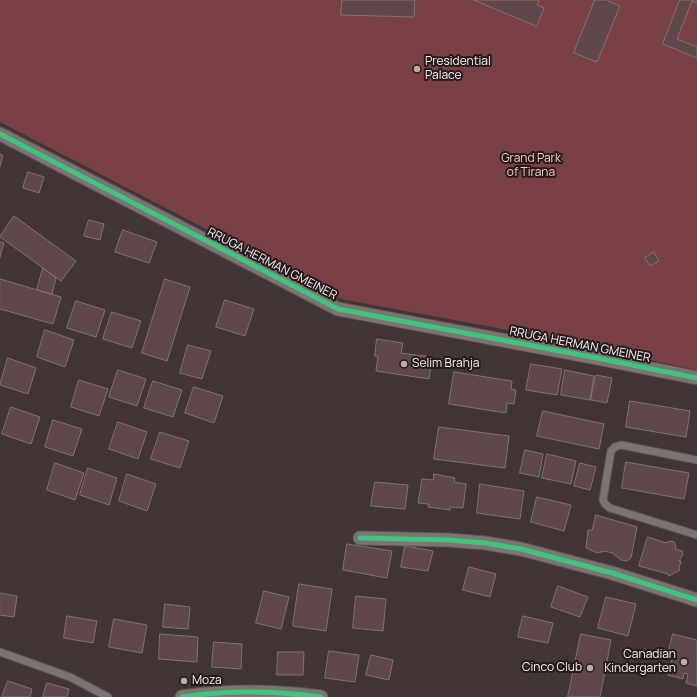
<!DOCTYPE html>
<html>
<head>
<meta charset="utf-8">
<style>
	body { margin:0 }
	canvas { display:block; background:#413536 }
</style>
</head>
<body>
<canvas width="697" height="697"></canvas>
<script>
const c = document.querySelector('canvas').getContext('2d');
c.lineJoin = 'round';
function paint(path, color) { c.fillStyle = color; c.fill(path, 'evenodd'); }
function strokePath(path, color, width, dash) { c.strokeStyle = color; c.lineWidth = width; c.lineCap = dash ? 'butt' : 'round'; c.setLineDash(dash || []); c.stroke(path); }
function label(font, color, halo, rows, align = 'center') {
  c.font = font + ' Manrope,sans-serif'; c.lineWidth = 4; c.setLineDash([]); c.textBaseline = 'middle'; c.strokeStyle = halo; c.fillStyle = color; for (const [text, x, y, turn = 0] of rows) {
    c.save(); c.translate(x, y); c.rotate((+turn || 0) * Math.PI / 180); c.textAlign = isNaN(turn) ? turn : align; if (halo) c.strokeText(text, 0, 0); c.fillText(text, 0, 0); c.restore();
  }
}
const green = new Path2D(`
	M0,0H697V370L524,333L341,299L0,122Z`);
const building = new Path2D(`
	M342,0H415L414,17L341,15Z
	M474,0H539L537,5L544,8L537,26Z
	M595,0H606L620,6L597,62L574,53Z
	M680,0H697V3L692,1L677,39L697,47V58L663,44Z
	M0,154L3,155L0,167Z
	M28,172L44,177L39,193L23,188Z
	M14,216L76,261L61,281L0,237Z
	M89,220L104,224L100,240L84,236Z
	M123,230L157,242L149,263L115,252Z
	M0,242L4,243L0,257Z
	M654,252L659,261L650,266L645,258Z
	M43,268L56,278L52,294L37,290Z
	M0,279L61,297L53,324L0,309Z
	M165,279L190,287L167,361L142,353Z
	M225,300L254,309L245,336L216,327Z
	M76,301L105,310L96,337L67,328Z
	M112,312L141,321L132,348L103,339Z
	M45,330L74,340L65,367L37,357Z
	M377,339L403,343L401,353L432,357L429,379L376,371L378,357L375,356Z
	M188,345L211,351L202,379L180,373Z
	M8,358L36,368L28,394L0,385Z
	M531,364L562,369L557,395L526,390Z
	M118,370L146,379L137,406L109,397Z
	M565,370L594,376L590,400L561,395Z
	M454,372L512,381L511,389L516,390L514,404L507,403L506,413L449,404Z
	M596,375L612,378L607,403L591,400Z
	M79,380L108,389L99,416L71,407Z
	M153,381L182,390L173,417L144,408Z
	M194,387L223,396L214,423L185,413Z
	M630,401L690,411L686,437L626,427Z
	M11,407L40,417L31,444L2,434Z
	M543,411L604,424L599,449L537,436Z
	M53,420L82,429L73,456L45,447Z
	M118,422L147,432L138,459L109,449Z
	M439,427L509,436L505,468L434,459Z
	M160,432L189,441L180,468L151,459Z
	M525,450L543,454L539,477L520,473Z
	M547,454L576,461L571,484L542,478Z
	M626,462L689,473L684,499L622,488Z
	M55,463L84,473L75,500L47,490Z
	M580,463L596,467L590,490L574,486Z
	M88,468L117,478L109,505L80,495Z
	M127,474L156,484L147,511L119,501Z
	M434,474L455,478L454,482L466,484L463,508L450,507V510L428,507L429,504L418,503L422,479L433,480Z
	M375,482L408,485L405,509L371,506Z
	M480,484L524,491L520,519L477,513Z
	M537,497L571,505L564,531L531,522Z
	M596,515L637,527L631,558L627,561L621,560L612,553L605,551L597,553L586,548L588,530H592Z
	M648,537L666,543L669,541L674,542L676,546L675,549L682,551L683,554L679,561H681L679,568L680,570L669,576L668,574L639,566Z
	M347,544L392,551L387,578L343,570Z
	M405,546L433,551L428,571L401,567Z
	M469,567L496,574L490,597L463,590Z
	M299,584L332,589L326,631L293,626Z
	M558,586L588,597L580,617L551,607Z
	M264,591L289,597L281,629L256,623Z
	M0,593L17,596L14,617L0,615Z
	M356,596L386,599L383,631L353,628Z
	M606,597L636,604L628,636L598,628Z
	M165,604L190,607L188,629L163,627Z
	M67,616L97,621L93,643L64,638Z
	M523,616L553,623L548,643L518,637Z
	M114,619L147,625L142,653L109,647Z
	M160,634L198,637L197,662L159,659Z
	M581,634L611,640L600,697H568Z
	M673,634L697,640V686L686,683L688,674L684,673L683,679L668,675L674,651L669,650Z
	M214,642L242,644L241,669L212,667Z
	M329,651L359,655L355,682L325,678Z
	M278,652H304L303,675H277Z
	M371,655L393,660L389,680L366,675Z
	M8,681L32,689L30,697H2Z
	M47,683L69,689L67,697H43Z`);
const service = new Path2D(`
	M697,460L621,445L615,447L611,451L603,500L605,504L610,508L697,535
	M0,652L70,677L108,697`);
const minor = new Path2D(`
	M0,134L338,309L597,358L697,378
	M360,538L449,540L485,543L521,549L612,573L697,600
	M182,697C228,690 275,691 321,697`);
const cycleway = new Path2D(`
	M0,134L338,309L597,358L697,378
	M360,538L449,540L485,543L521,549L612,573L697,600
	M182,697C228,690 275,691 321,697`);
const markers = [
	[417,69,4,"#bbaeae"],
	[404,364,4,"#bbaeae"],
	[684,662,4,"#bbaeae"],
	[590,668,4,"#bbaeae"],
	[184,681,4,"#bbaeae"]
];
const poiNames = [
	["Presidential",425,62],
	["Palace",425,76],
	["Selim Brahja",412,364],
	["Canadian",676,655,"right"],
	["Kindergarten",676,669,"right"],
	["Cinco Club",582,668,"right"],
	["Moza",192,681]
];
const parkNames = [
	["Grand Park",531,159],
	["of Tirana",531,173]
];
const streetNames = [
	["RRUGA HERMAN GMEINER",272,264,27],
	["RRUGA HERMAN GMEINER",580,345,11]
];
paint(green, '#794145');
paint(building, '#60484a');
strokePath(building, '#7e7374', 1);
strokePath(service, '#5f5455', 9);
strokePath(minor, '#5f5455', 15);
strokePath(service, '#7c7373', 7);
strokePath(minor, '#7c7373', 13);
strokePath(cycleway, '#40c37c', 5);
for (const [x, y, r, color] of markers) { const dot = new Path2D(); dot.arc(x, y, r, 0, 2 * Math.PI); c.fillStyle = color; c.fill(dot); strokePath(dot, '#251b1b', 1.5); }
label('12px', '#fdefef', '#251b1b', poiNames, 'left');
label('12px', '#fdc7c8', '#251b1b', parkNames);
label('12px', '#fdefef', '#251b1b', streetNames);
</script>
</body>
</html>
